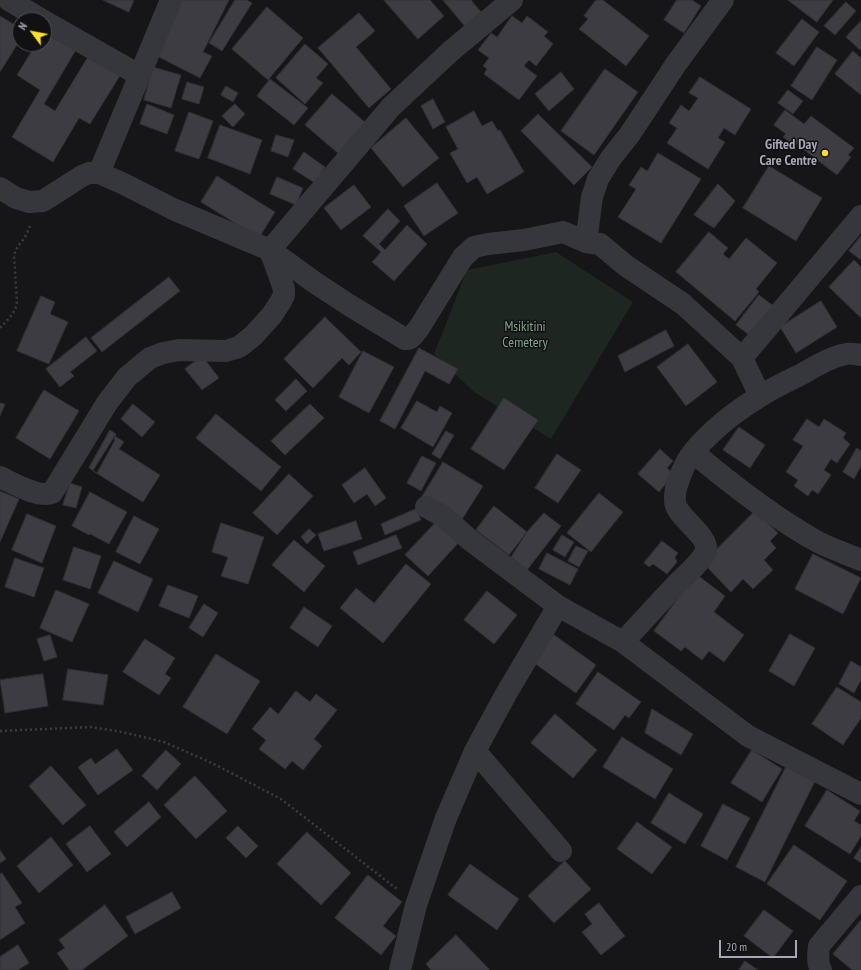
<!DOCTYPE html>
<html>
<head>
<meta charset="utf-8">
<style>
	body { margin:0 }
	#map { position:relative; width:861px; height:970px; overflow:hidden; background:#161517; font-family:"PT Sans Narrow",sans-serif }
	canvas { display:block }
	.north { position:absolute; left:12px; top:12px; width:40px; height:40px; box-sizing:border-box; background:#111012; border:1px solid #4d4d54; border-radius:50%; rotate:302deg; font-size:11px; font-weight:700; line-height:16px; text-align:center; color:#a6a8b8 }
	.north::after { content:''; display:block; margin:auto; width:14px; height:18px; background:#fedf27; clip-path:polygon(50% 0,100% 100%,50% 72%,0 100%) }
	.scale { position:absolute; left:719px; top:940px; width:78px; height:18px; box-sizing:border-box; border:2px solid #a6a8b8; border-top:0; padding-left:5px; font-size:12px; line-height:14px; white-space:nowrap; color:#a6a8b8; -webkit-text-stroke:3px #111012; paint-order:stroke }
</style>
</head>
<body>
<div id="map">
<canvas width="861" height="970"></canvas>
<div class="north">N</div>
<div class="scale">20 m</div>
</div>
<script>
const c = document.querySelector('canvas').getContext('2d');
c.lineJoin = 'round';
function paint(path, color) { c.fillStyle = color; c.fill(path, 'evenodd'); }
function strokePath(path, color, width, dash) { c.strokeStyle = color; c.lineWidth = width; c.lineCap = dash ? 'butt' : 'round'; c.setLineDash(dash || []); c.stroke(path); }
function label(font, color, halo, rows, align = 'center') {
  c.font = font + ' "PT Sans Narrow",sans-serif'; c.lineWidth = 3; c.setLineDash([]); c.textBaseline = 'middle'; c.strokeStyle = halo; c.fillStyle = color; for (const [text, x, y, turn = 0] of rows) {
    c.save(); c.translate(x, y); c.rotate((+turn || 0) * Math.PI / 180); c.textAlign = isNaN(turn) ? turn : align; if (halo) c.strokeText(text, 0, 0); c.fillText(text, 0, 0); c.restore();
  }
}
const green = new Path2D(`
	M556,252L633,302L551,439L474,392L434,354L467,270Z`);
const building = new Path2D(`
	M103,0H134L129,12Z
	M182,0H229L203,52L212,56L200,78L155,55Z
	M235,0H247L252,3L222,51L209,43Z
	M384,0H430L444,16L418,39Z
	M443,0H471L481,12L465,26Z
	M596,0H603L649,36L626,66L579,29L588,19L584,16Z
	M677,0H692L701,6L684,33L664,20Z
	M788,0H833L817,22Z
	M846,2L856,11L835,35L824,26Z
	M267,7L303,38L268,80L232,49Z
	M359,13L375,31L356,47L391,89L369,108L318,48Z
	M0,16L20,28V40L0,72Z
	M512,16L522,23L527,16L548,32L544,36L553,44L536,66L529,60L524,66L537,76L519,100L484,74L487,69L483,66L489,58L478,50L491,33L497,37Z
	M802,19L819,32L794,66L776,53Z
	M861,21V51L846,37Z
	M44,30L77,48L44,104L55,111L89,55L121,74L90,124L79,118L53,162L12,137L40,90L17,75L36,44H44Z
	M305,44L328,64L316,78L323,83L305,104L276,78Z
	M817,47L837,60L812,100L791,86Z
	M853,51L861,58V95L835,74Z
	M153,67L181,75L171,108L144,100Z
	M605,69L638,92L594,155L561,131Z
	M561,72L574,89L549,111L535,94Z
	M700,77L751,109L735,135L724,128L718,138L725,142L708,169L667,143L677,128L669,123L681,105L689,111L698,98L689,93Z
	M270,79L308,108L294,125L257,96Z
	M187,82L204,87L199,104L182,99Z
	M226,86L238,93L233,102L221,95Z
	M788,90L803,101L793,114L778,103Z
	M332,94L366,123L339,154L305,125Z
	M433,99L445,122L433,129L421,106Z
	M147,104L174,115L167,134L140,124Z
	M235,104L245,114L233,127L222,116Z
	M785,110L804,124L811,116L854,148L848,155L851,157L837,175L795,143L794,145L783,137L786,134L774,125Z
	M474,111L482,126L492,121L498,131L500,130L524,172L487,194L477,177L467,183L450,153L458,149L446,127Z
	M189,112L213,121L199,159L175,151Z
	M538,114L592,167L574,185L521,131Z
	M406,118L439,158L403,187L371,148Z
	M220,125L262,140L250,174L208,158Z
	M276,135L294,140L288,157L271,151Z
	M304,152L325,167L315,183L293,169Z
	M658,153L701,179L661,243L618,217L636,189L629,185L641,167L647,171Z
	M769,166L822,198L796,241L743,208Z
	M217,176L275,212L259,238L201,202Z
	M277,177L303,188L296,205L270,194Z
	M437,183L458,213L424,236L404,206Z
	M718,184L735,201L714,228L694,215Z
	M354,185L371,207L341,230L324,208Z
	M388,209L400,221L379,244L385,250L407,225L427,244L394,281L372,262L381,252L363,236Z
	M709,232L728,248L723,254L729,259L746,238L777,263L756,289L759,292L735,321L676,272Z
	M861,236V260L849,251Z
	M854,260L861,267V318L829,287Z
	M169,277L180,291L102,352L91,338Z
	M759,295L775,307L752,337L736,325Z
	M41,296L55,302L50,314L68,322L49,364L17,351Z
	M821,301L837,327L796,353L780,327Z
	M325,317L361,352L349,365L342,358L313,388L284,359Z
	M666,330L674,346L625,372L618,356Z
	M86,337L97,351L70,372L74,376L60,387L46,369Z
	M688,344L717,382L686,406L657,367Z
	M419,348L458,369L449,384L425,371L395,429L380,421Z
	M363,351L394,367L369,413L339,397Z
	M202,356L219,378L202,390L185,369Z
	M296,379L307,391L286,411L275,400Z
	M44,390L79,411L50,459L16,438Z
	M504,398L538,420L504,470L471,449Z
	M417,401L437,412L440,406L452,413L433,447L401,428Z
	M0,403L5,404L0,416Z
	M133,404L155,422L142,437L121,419Z
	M310,404L324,418L285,455L271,441Z
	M216,414L281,467L261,491L196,438Z
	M807,419L819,427L824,419L846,433L843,438L850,444L837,463L831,459L824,470L831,475L818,494L812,490L808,496L794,486L798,480L786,472L803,446L793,440Z
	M739,427L765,445L750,468L723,450Z
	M110,430L116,434L114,440H115L97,473L89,468Z
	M446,431L454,435L440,459L432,454Z
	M115,436L124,442L119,449L160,475L143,502L93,471Z
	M857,448L861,451V466L854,479L843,472Z
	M660,449L673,461L667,468L674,474L659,492L638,474Z
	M557,454L581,470L558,503L535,488Z
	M422,456L436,463L421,491L407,483Z
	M443,462L483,486L461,521L422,497Z
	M365,468L386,498L375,506L367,494L354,503L342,485Z
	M289,474L313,496L277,535L253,513Z
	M70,483L82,487L76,508L63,505Z
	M0,491L19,499L0,542Z
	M90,492L127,512L109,544L90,534L89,535L72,526Z
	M599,493L623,512L591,552L567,533Z
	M494,506L527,532L509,555L476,530Z
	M416,509L421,520L385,535L381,524Z
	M755,511L778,533L770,541L776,548L764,560L773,570L753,589L743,579L731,592L703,563Z
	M544,513L561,526L527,570L511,557L527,532Z
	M27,514L56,526L42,563L12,550Z
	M134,516L159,529L140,564L116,552Z
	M439,519L461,540L428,576L405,555Z
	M356,521L362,539L324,551L318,534Z
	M221,523L264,537L248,584L221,576L228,557L212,552Z
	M309,529L316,535L307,544L301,537Z
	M396,535L402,548L358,565L353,552Z
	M562,535L574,542L565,557L553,550Z
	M294,540L325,566L304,592L272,565Z
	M662,541L678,553L675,557L677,562L667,574L653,564L649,567L644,563Z
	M576,546L588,551L579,567L568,561Z
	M74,547L101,556L90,589L63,580Z
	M547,553L578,569L570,585L539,569Z
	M813,554L861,578L843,614L795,589Z
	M15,558L44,568L34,597L5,587Z
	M114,561L153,579L138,612L98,593Z
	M406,564L431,584L383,643L340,608L356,588L374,603Z
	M696,574L725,596L714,612L744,635L724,662L709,651L702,660L685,647L681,651L654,631Z
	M168,585L198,596L189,618L159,606Z
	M56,590L89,604L72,642L40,628Z
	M487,591L517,615L494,644L464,620Z
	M204,604L218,613L203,637L189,628Z
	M304,607L332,626L318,647L290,628Z
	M550,632L596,665L576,693L530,660Z
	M790,634L815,648L794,686L769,671Z
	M50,635L57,657L44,661L37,639Z
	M145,639L175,658L165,674L171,678L159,695L123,672Z
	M216,654L260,681L227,734L183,707Z
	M851,661L861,667V680L854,693L839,684Z
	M68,669L108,675L103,705L63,700Z
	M598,672L641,702L629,718L625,715L614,730L576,704Z
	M43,674L48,706L5,713L0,680Z
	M837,687L861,702V718L843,745L812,724Z
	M296,691L310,702L316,694L337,710L314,739L322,746L303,770L292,761L285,769L259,749L266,740L252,729L270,707L278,714Z
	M652,709L693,734L681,755L645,733Z
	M555,714L597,750L573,778L531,743Z
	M622,737L673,769L655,799L603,767Z
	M117,749L133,770L98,795L78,767L91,758L95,764Z
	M166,750L181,764L157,790L142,776Z
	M752,750L782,769L762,802L731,783Z
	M788,763L817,777L765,882L736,867Z
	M51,766L86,805L63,825L29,786Z
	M195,776L227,811L196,839L164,805Z
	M827,790L860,811L854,821L861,825V836L850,854L805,826Z
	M669,793L703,814L685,844L651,823Z
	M149,802L161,817L127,847L114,832Z
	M723,804L750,818L727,860L701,846Z
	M637,822L672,847L652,874L617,849Z
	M90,826L111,854L87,872L66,844Z
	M238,826L258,846L246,858L226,838Z
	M307,832L351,873L321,905L277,864Z
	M51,837L73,865L39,893L17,866Z
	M794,845L847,881L820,920L767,884Z
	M861,847V863L854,858Z
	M0,850L6,859L0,863Z
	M565,861L591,889L554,923L528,896Z
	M470,864L519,899L497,930L448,895Z
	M2,873L22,903L15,907L25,923L0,940V874Z
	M368,875L402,902L383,926L396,936L381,955L335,918Z
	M172,892L181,908L135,934L126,917Z
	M599,903L625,936L601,955L582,932L592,924L585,914Z
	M105,905L128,936L82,970H69L57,953L65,948L59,940Z
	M764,910L793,931L773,958L744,936Z
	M861,920V970H852L833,954Z
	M456,935L490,970H431L426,964Z
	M18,945L29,963L18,970H0V957Z
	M745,961L758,970H739Z`);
const path = new Path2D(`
	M0,328C8,319 16,313 17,301L14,256C16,246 21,244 26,235C27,233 29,229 30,226
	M0,731L91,727L122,732L164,742L212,763L281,799L397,889`);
const minor = new Path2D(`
	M9,0L42,20
	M44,21L139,75
	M99,173L171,0
	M0,188L16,198L23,200L29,202L43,201L82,176L89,173H99L124,184L173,209L270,250L314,282L349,305L405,339C412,340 415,332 419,328L463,257L474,247L488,244L524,240L563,232L586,242L600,244L625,265L683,304L742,358L760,396
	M586,242L592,197L598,179L611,158L630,134L676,64L723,0
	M742,358L861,216
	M693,452C732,485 773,517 818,542C832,549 847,554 861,560
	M0,477C13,483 38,498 52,493L107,403L127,377L150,358L163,353L179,350L226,351L239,347L253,336L272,315L281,301L284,295V289L270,250L391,107L451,51L512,0
	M426,507L443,516L470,540L558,606L623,642L748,736L861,794
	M623,642C640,624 657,605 674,587C683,577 699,565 705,553C712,538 681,520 676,506C674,501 675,494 676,488C680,475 685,461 694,451C712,430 736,411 759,397C773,388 788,381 802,374C816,366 830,357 846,354C851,353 856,354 861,355
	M475,751L561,851
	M400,970L416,905L446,818L475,751L506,694L558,606
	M821,970C817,963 818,954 819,946L861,896`);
const markers = [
	[825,153,4,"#fedf27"]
];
const poiNames = [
	["Gifted Day",817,145],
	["Care Centre",817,161]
];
const parkNames = [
	["Msikitini",525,327],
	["Cemetery",525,343]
];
paint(green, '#1d2620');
paint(building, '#3d3c42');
strokePath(building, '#302f34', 1);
strokePath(path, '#3c3d44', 2.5, [2, 3]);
strokePath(minor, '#36363d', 22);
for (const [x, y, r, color] of markers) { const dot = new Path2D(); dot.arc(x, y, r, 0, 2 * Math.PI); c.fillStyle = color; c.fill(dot); strokePath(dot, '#111012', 1.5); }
label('bold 14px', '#a6a8b8', '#111012', poiNames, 'right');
label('14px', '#7ca586', '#111012', parkNames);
</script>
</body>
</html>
